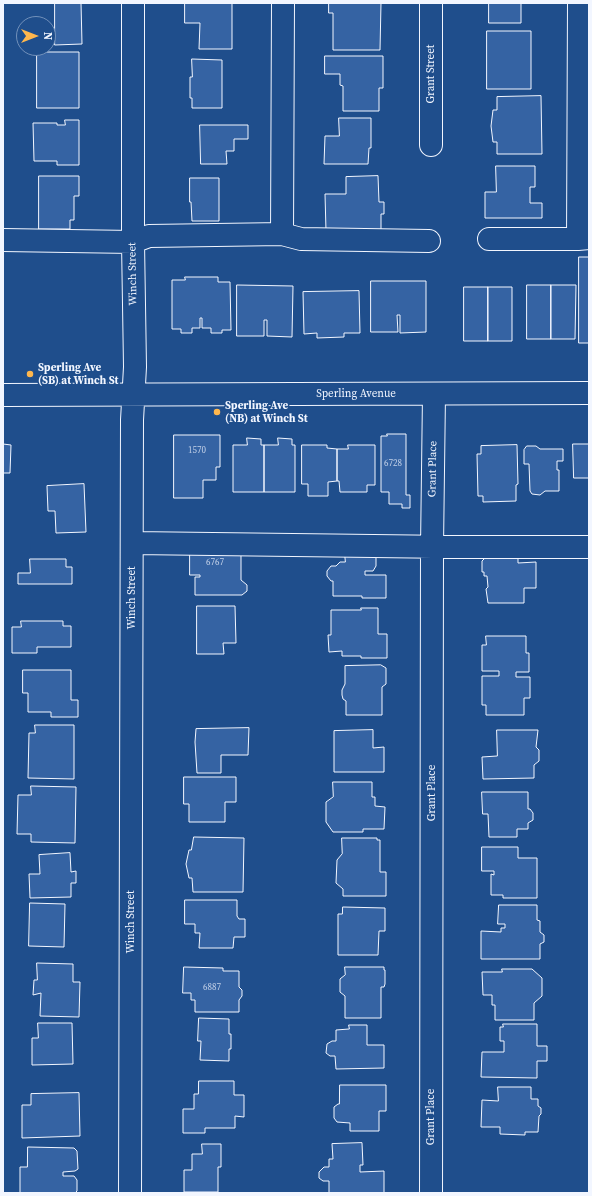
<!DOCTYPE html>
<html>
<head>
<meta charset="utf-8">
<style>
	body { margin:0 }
	#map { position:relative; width:592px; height:1196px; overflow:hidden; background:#1f4e8c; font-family:"Source Serif 4",serif }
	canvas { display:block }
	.frame { position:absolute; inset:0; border:4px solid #f2f6ff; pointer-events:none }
	.north { position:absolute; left:16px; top:16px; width:40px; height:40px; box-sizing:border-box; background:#1f4e8c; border:1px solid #7391ba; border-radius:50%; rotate:90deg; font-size:11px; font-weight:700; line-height:16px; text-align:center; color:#f2f6ff }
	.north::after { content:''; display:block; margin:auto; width:14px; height:18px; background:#ffb74d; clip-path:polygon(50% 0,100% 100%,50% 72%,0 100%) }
</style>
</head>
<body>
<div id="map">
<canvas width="592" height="1196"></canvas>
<div class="frame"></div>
<div class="north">N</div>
</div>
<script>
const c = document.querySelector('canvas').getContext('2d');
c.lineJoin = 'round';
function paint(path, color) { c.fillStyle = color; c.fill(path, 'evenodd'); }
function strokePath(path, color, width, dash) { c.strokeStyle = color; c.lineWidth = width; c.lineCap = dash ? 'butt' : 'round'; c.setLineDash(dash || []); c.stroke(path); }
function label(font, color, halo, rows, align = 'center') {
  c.font = font + ' "Source Serif 4",serif'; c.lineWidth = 3; c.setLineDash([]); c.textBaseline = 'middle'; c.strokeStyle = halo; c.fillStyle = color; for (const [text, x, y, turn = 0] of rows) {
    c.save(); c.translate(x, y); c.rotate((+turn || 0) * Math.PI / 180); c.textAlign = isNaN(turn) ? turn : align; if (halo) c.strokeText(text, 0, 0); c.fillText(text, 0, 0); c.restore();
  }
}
const building = new Path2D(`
	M55,3H81L82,44L55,45Z
	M185,3H232V49H199L200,23H185Z
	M329,3H381L380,50H333V13H329Z
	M489,3H521V23H489Z
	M487,31H531V89H487Z
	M37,52H79V108H37Z
	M325,56H383V88H379V111H343V86L340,85V74H325Z
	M192,59L222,60V108H192V98H190V77H192Z
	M541,96L542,154H497V142H493L491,126L493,110H497V97Z
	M339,118H371V148H369L368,164H324L325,136H339Z
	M65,120H79V165H57V161H34L33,123H57V125H65Z
	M200,125H248V139H234V151H226L227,164H201Z
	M496,166H535V187H530V203H542V218H485V192H496Z
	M39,176H79V196H74V220H70V229H39Z
	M378,176L379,202H384V214H381V230L326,231L325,194H346V177Z
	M190,178H219V221H192L191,202H190Z
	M579,257H589V343H579Z
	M185,277H218V282H230L231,330H222V333H211V328H202V318H200V328H192V333H181V329H172V280H185Z
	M371,281H426V332L400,333V315H397L398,332H371Z
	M237,285L293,286L292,337L267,336V320H264V336H237Z
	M527,285H551V339H527Z
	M551,285H576L575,339H551Z
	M464,287H488V341H464Z
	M488,287H512V341H488Z
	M359,291L360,333H344V337L317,338V333L304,334L303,292Z
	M387,434H406V495H410V508H402V504H389V492H381V436H387Z
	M174,435H220V467H216V480H203V498H174Z
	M247,438L261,439V445H264V492H233V445H247Z
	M278,438L292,439V445H295V492H264V445H278Z
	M3,444L11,445L10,473H3Z
	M573,444H589V478H574Z
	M302,445H327V448L337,449V481L328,482V496H308V484H302Z
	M348,445H375V485H367V492H340L339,481H337V449H348Z
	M517,445L518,484L516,485V501L483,502V496H478L477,454H481V446Z
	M527,446H536L540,449H563V461H557V470H559V491H545L540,495L532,494L530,491L529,464H524V450Z
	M84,484L86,532L56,533L55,511H48L47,486Z
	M190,551H241V580L247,585V591L242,595H195V577H200V575H190Z
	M345,554H372L376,558V566L373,571H365V575H386V598H362V596H333V581H331L327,576V571L331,566H336L340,562H345Z
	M518,555V563L536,562V588H524V603H488L486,589L488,587L487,576H484V572H482V561L484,559V556Z
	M30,559H66V567H72V584H18V573H30Z
	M197,606H235L236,643H223L224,654H197Z
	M361,608H378V634H387V658H361V656H342V651L329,652L328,635H331V610H361Z
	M21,621H63V626H71V647H37V653H12V627H21Z
	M486,636H526V653H529V672H516V677H530V698H524V715H486V705H482V676H499V671H482V645H486Z
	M381,665L386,668V684L382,687V715H346V701L343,699L342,695V690L345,684V666Z
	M23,670H71V700H78V717H51V712H28V693H23Z
	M35,725H74V779L28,778L29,733H35Z
	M249,728L248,755H221V773H197L195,742L196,729Z
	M373,730V748L384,747V772H334V731Z
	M497,730H538L536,747L539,750V761L534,765V778L483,779L482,757L497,756Z
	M184,777H236V802H225V822H189V804H184Z
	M333,782H372V797H375V806L385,807L384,829H363V832H333L326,822V802L333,797Z
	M31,786L76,787L75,843L31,842V834H17L18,795H31Z
	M482,792H528V809H530L533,813V820L528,823V829H517V837H489L488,814H483Z
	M194,837L244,838L243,892H193L192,878H189L186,864L189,850H191Z
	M342,838H377V840H380V872H386V896H343V889L336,883L337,860L342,854Z
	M482,847H518V858H537V898H503V895H491V874L494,875V871H482Z
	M70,853L71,872L76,871V883H71V897L30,898L29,874H40L39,855Z
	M185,900H237V916L239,919H245V937H234L233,948H199L200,933H195V924H185Z
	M30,903L65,904L64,947L29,946Z
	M499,905H537V920L540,921V932L544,935V942L540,944V959H481V931L501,932V928H505V924H498Z
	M343,907L385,908V931H379L378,955H338V914H342Z
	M37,963L73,964V982H80L79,1017L40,1016L41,993L33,995L34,980H37Z
	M184,967L223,968V971H239V987L242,990V996L239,1000V1012H195V1000H191V993H183Z
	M345,967H384V970H385V984L384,987H381V1018H345V996L340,992V979L345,975Z
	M502,969H532L542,978V996L534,1003V1020H495V1005H492V995H483L482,972H502Z
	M199,1018L229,1019V1034H231V1049H229V1061L200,1060L201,1041H198Z
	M38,1023H72L73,1064L32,1065V1038H38Z
	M503,1024H537V1046H547V1061H537V1078L481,1077L482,1052H504V1041H500V1027H503Z
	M349,1025H367V1045H384V1068L336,1069L335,1056H330L326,1053L327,1044L332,1041H336V1030L349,1029Z
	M199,1081H234V1095H244V1117L235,1116V1128H205V1133H183V1109H194V1094H198Z
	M340,1085H386V1111H379V1131H350V1123L337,1122L334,1118V1107L338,1104H339Z
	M498,1087H531V1099H538V1106L541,1108V1114L539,1116L538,1132H525V1135L500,1134V1127H481L482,1100L498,1101Z
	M79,1093L80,1136L22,1138V1105H31V1094Z
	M362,1143L363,1165H360V1172L384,1171V1193H329V1181H323L319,1178V1172L324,1167H329V1159H333L332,1144Z
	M202,1144H221V1167H218V1192H184V1170H192V1154H202Z
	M28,1147L74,1148L77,1151L78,1169L75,1171L63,1172V1176H74L77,1180V1191L75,1193H20V1167H27Z`);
const minor = new Path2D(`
	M579,3L578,239L589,238
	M431,145V3
	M282,234L301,239L429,241
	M489,239H578
	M3,240L133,242L149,236L282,234L283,3
	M3,395L589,393
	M133,543L453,547H589
	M130,1193L132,420L135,367L133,242V3
	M431,1193L432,547L434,394`);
const markers = [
	[30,374,4,"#ffb74d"],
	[217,412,4,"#ffb74d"]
];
const numberNames = [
	["1570",197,451],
	["6728",393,464],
	["6767",215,563],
	["6887",212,988]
];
const streetNames = [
	["Grant Street",431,74,-90],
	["Winch Street",133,274,-91],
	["Sperling Avenue",356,394],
	["Grant Place",433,469,-89],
	["Winch Street",132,598,-90],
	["Grant Place",432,793,-90],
	["Winch Street",131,922,-90],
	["Grant Place",431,1117,-90]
];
const poiNames = [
	["Sperling Ave",38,368],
	["(SB) at Winch St",38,381],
	["Sperling Ave",225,406],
	["(NB) at Winch St",225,419]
];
paint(building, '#3563a3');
strokePath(building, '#f2f6ff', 1);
strokePath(minor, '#f2f6ff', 24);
strokePath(minor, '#1f4e8c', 22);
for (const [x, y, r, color] of markers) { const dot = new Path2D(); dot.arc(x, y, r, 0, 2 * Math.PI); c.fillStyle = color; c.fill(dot); strokePath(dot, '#1f4e8c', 1.5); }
label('9px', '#c3d1e8', null, numberNames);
label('11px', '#f2f6ff', '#1f4e8c', streetNames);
label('bold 11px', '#f2f6ff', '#1f4e8c', poiNames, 'left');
</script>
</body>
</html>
